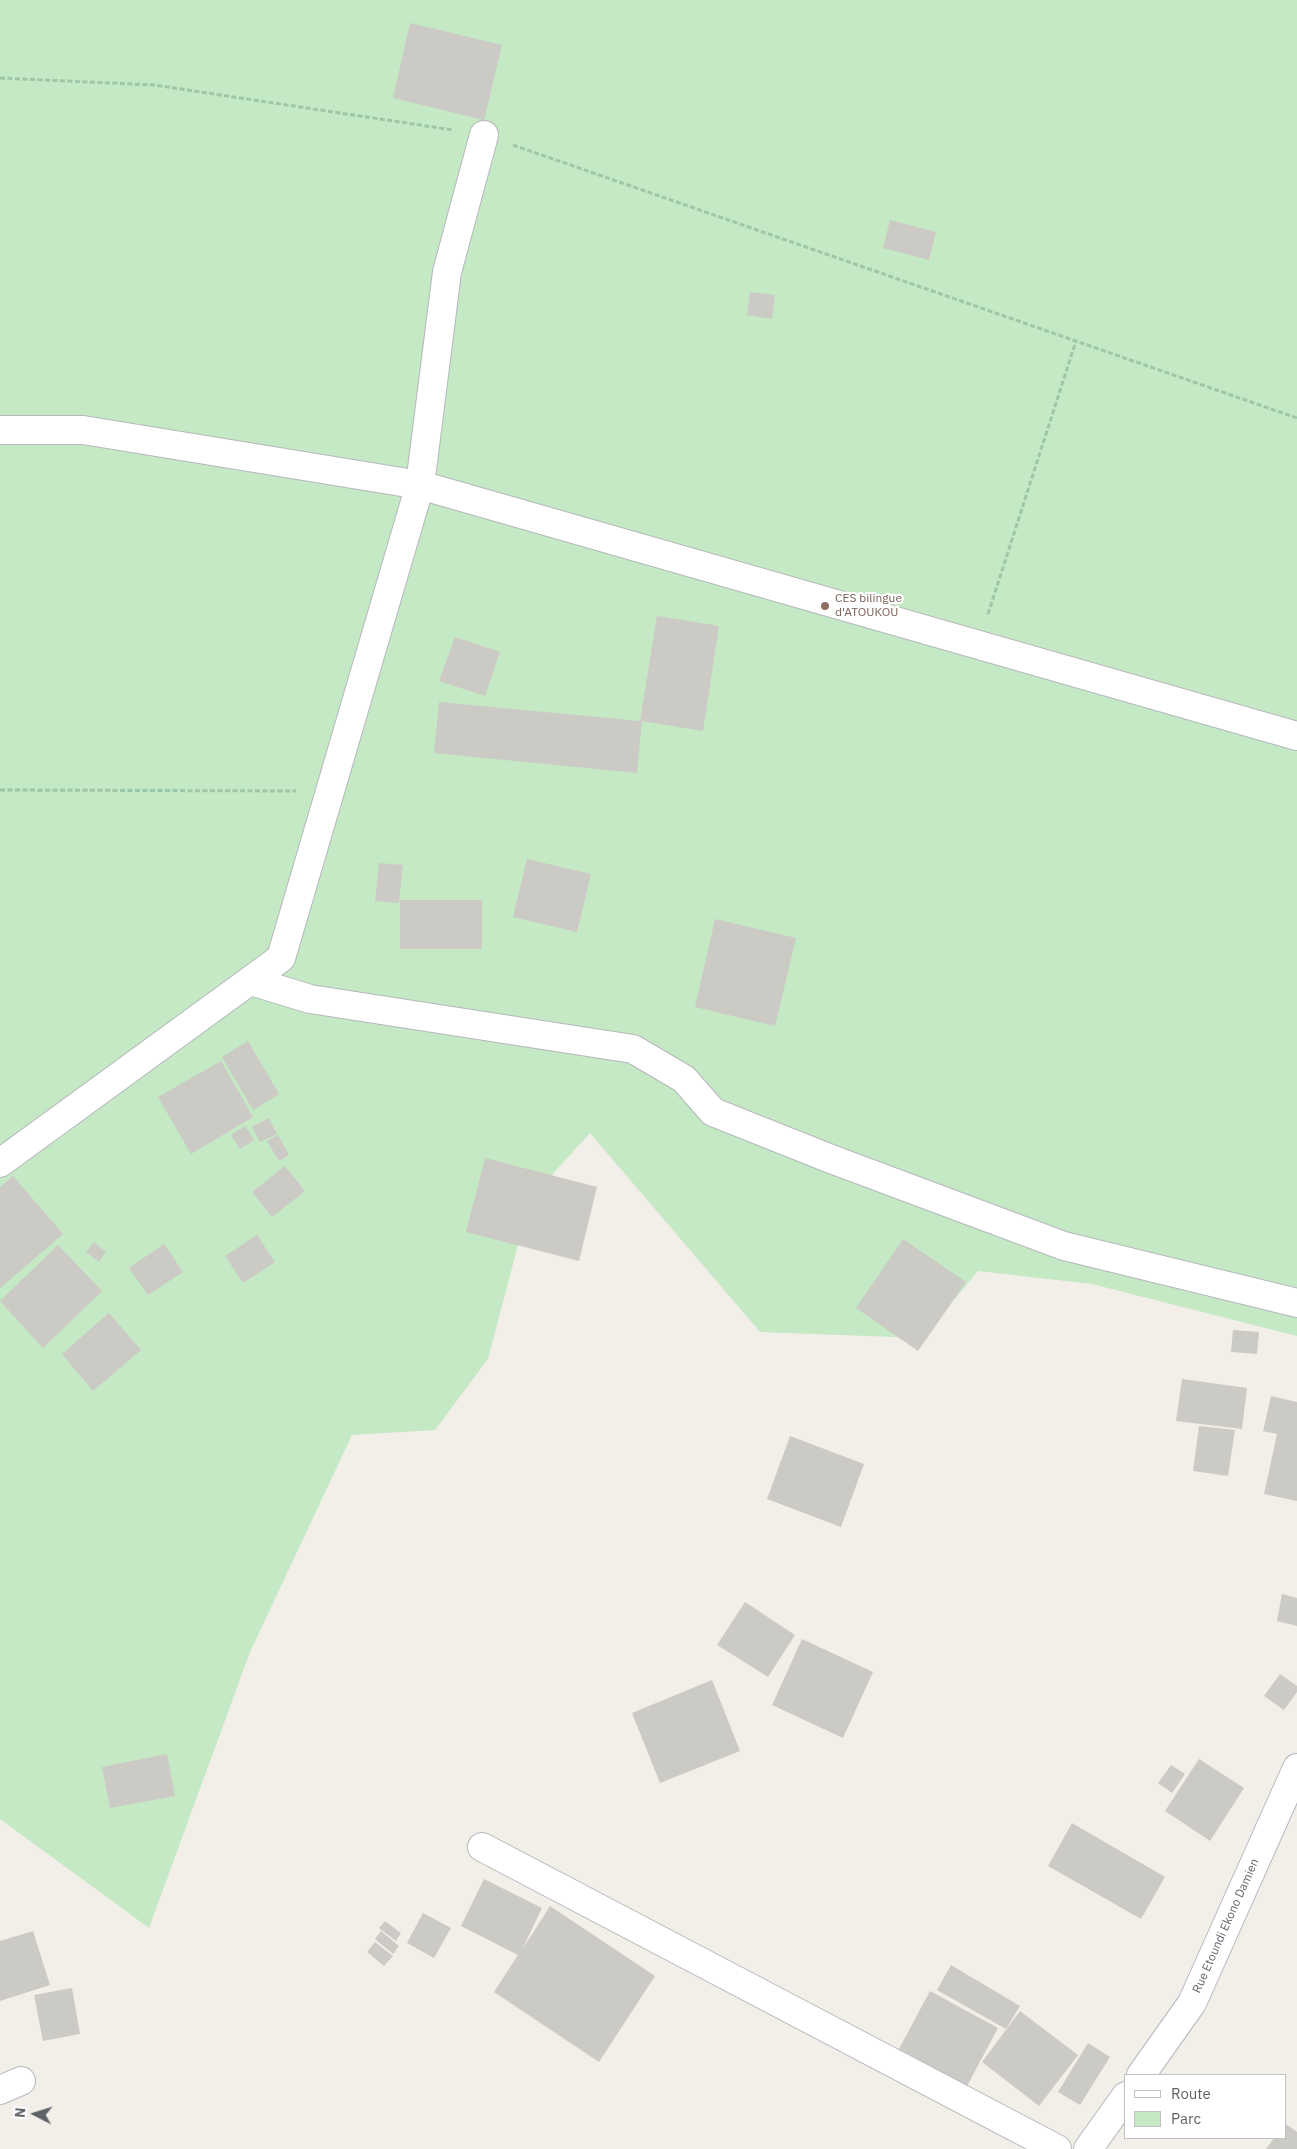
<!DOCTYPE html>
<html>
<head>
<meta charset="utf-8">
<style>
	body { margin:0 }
	#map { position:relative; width:1297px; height:2149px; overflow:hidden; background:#f1efe8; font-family:"IBM Plex Sans",sans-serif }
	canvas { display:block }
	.legend { position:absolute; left:1124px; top:2074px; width:162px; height:65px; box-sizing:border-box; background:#fff; border:1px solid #bfc1c3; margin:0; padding:6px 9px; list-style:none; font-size:15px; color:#5f6368 }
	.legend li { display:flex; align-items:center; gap:10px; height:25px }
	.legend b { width:25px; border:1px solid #bfc1c3 }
	.north { position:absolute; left:10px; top:2089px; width:50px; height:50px; -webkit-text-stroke:4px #fff; paint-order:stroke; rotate:275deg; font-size:14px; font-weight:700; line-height:20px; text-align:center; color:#5f6368 }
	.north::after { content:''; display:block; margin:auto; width:18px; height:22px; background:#5f6368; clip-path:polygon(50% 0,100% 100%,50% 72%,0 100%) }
</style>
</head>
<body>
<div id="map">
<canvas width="1297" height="2149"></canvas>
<ul class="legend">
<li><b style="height:6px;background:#fff"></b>Route</li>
<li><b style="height:14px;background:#c5e8c5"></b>Parc</li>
</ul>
<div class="north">N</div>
</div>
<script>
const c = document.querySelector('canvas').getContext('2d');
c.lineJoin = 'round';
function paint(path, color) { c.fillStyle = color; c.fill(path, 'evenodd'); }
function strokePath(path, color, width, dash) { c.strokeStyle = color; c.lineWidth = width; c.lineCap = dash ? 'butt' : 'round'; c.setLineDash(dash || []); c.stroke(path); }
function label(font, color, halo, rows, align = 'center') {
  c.font = font + ' "IBM Plex Sans",sans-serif'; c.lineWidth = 4.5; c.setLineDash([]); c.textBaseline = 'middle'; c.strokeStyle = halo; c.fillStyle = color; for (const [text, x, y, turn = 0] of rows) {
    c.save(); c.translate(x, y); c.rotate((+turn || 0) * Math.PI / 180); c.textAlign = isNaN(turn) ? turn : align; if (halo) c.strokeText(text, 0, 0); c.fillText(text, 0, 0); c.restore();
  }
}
const green = new Path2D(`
	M0,0H1297V1336L1092,1284L978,1271L922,1338L760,1332L590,1133L530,1199L488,1359L435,1430L352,1435L250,1652L149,1928L0,1819Z`);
const building = new Path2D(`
	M410,23L502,45L484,120L393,98Z
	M890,220L936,232L929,260L883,248Z
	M750,292L775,295L772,319L747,315Z
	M657,616L719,626L703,731L642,721L637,773L434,753L439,702L640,721Z
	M455,637L500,652L485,696L439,681Z
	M527,859L591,874L577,932L513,917Z
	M379,863L403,865L399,903L375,901Z
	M400,900H482V949H400Z
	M715,919L796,938L775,1026L695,1007Z
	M248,1041L279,1094L253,1110L222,1057Z
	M221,1061L253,1117L191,1154L158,1097Z
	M269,1118L277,1134L260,1142L252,1127Z
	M245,1126L254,1140L240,1149L231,1135Z
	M278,1135L289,1155L279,1161L267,1141Z
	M485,1158L597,1187L579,1261L466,1232Z
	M285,1166L305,1191L272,1217L252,1192Z
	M13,1176L63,1234L0,1288V1187Z
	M257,1235L275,1262L243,1283L225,1256Z
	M903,1239L966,1282L918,1351L856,1308Z
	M94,1242L106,1252L99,1262L86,1252Z
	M164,1244L183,1272L148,1295L129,1268Z
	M58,1245L102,1291L43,1348L0,1301Z
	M109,1313L141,1350L93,1391L62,1354Z
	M1233,1330L1259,1332L1257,1354L1231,1352Z
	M1182,1379L1247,1388L1242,1429L1176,1421Z
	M1271,1396L1297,1402V1501L1264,1494L1277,1434L1263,1431Z
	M1199,1426L1235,1430L1228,1476L1193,1471Z
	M790,1436L864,1464L841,1527L767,1499Z
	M1282,1594L1297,1598V1626L1277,1621Z
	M745,1602L795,1635L768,1677L717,1645Z
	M802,1639L873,1672L843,1738L772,1705Z
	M1280,1674L1297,1686V1692L1284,1710L1264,1696Z
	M712,1680L740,1751L660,1783L632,1713Z
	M167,1754L175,1796L110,1808L102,1767Z
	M1199,1759L1244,1788L1210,1841L1165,1811Z
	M1171,1765L1185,1774L1172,1793L1158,1783Z
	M1072,1823L1165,1877L1141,1919L1048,1866Z
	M484,1879L542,1908L522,1950L550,1906L655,1976L599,2062L494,1992L518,1955L461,1926Z
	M423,1913L451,1928L434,1958L407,1943Z
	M385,1921L401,1933L396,1941L379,1928Z
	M33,1931L50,1985L0,2001V1941Z
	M381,1931L399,1946L393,1954L375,1939Z
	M375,1942L393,1956L384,1966L367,1952Z
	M951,1965L1020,2006L1006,2029L937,1990Z
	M72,1988L80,2034L43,2041L34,1995Z
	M930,1991L998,2028L967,2086L899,2049Z
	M1020,2011L1078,2055L1039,2106L982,2062Z
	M1088,2043L1110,2057L1080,2105L1058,2092Z
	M1286,2124L1297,2132V2149H1266L1274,2138H1286Z`);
const path = new Path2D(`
	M0,78L154,85L453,130
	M513,145L1297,418
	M988,614L1076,341
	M0,790L296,791`);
const minor = new Path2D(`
	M0,430H83L420,485L1297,736
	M251,981L310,999L633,1049L684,1079L713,1112L831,1159L1064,1246L1297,1303
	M0,1163L281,958L420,485L447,272L484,135
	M482,1847L1057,2149
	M0,2090L21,2081`);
const tertiary = new Path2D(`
	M1141,2075L1192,2003L1297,1768
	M1088,2149L1126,2096`);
const markers = [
	[825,606,5,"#8d6e63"]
];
const educationNames = [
	["CES bilingue",835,599],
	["d'ATOUKOU",835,613]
];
const streetNames = [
	["Rue Etoundi Ekono Damien",1226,1926,-66]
];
paint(green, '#c5e8c5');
paint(building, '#cccac5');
strokePath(minor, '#b5b8bc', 30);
strokePath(tertiary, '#b5b8bc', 30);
strokePath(path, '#9cc7a9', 3, [5, 2.5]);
strokePath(minor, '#fff', 28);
strokePath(tertiary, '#fff', 28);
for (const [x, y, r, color] of markers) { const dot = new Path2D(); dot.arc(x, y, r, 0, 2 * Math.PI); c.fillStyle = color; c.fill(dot); strokePath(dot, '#fff', 2); }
label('12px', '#785e54', '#fff', educationNames, 'left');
label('12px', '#5f6368', '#fff', streetNames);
</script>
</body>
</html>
